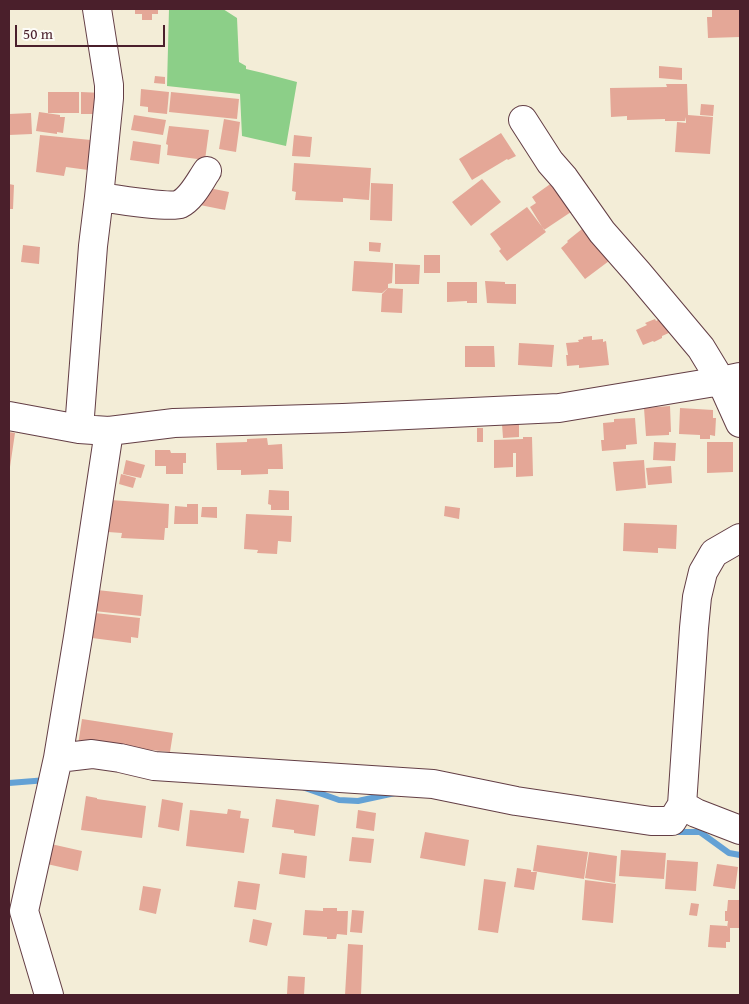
<!DOCTYPE html>
<html>
<head>
<meta charset="utf-8">
<style>
	body { margin:0 }
	#map { position:relative; width:749px; height:1004px; overflow:hidden; background:#f3edd7; font-family:"Gentium Book Plus",serif }
	canvas { display:block }
	.frame { position:absolute; inset:0; border:10px solid #4a1f2b; pointer-events:none }
	.scale { position:absolute; left:15px; top:25px; width:150px; height:22px; box-sizing:border-box; border:2px solid #4a1f2b; border-top:0; padding-left:6px; font-size:15px; line-height:18px; white-space:nowrap; color:#4a1f2b; -webkit-text-stroke:4px #fdfcf7; paint-order:stroke }
</style>
</head>
<body>
<div id="map">
<canvas width="749" height="1004"></canvas>
<div class="frame"></div>
<div class="scale">50 m</div>
</div>
<script>
const c = document.querySelector('canvas').getContext('2d');
c.lineJoin = 'round';
function paint(path, color) { c.fillStyle = color; c.fill(path, 'evenodd'); }
function strokePath(path, color, width, dash) { c.strokeStyle = color; c.lineWidth = width; c.lineCap = dash ? 'butt' : 'round'; c.setLineDash(dash || []); c.stroke(path); }
const green = new Path2D(`
	M169,9H223L237,18L239,62L246,66V69L263,73L297,82L286,146L242,136L240,94L167,86Z`);
const stream = new Path2D(`
	M9,783L47,780
	M305,788L339,800L358,801L395,793
	M672,832H700L729,853L740,855`);
const building = new Path2D(`
	M135,9H158V14H152V20H142V14H135Z
	M712,9H740V37L708,38L707,17H712Z
	M659,66L682,68V80L659,78Z
	M155,76L165,77V84L154,83Z
	M666,84H687L688,115L713,117L710,154L675,152L677,122L686,123V117L685,121H665V119L627,120V116L611,117L610,88L667,87Z
	M141,89L169,92L167,114L148,112V107L140,106Z
	M48,92H79V113H48Z
	M81,92L103,93V114H81Z
	M171,92L239,99L237,119L169,112Z
	M701,104L714,105L713,116L700,115Z
	M39,112L60,115V117H65L63,133L57,132V134L36,131Z
	M31,113L32,134L9,135V114Z
	M134,115L166,120L163,135L131,130Z
	M224,119L240,122L236,152L219,149Z
	M169,126L209,130L205,160L167,155L168,145L166,144Z
	M501,133L516,156L508,160L507,159L472,180L459,159Z
	M40,135L91,140L88,170L66,167L64,176L36,172Z
	M294,135L312,137L310,157L292,156Z
	M133,141L161,145L159,164L130,160Z
	M294,163L371,168L369,200L343,198V202L295,200L296,192L292,191Z
	M482,179L501,202L471,226L452,202Z
	M556,180L580,211L573,215L571,212L544,230L530,207L536,203L532,197Z
	M371,183L393,184L392,221L370,220Z
	M9,184L14,185L13,209H9Z
	M204,187L229,192L225,210L200,205Z
	M527,207L546,232L507,261L499,251L501,249L490,234Z
	M587,225L613,258L585,279L561,248L568,242L567,241Z
	M369,242L381,243L380,252L369,251Z
	M23,245L40,247L39,264L21,262Z
	M424,255H440V273H424Z
	M354,261L393,263L392,283L388,284V288L382,293L352,291Z
	M395,264L420,265L419,284H395Z
	M485,281L505,282V284H516V304L487,303Z
	M447,282H477V303H467V301L447,302Z
	M388,288L403,289L402,313L381,312L382,294Z
	M664,317L671,332L662,336V338L654,342L653,341L643,345L636,330L647,325L645,323L655,319L656,321Z
	M592,336V340L603,339V342L606,341L609,365L579,368V365L567,366L566,355H568L566,343L579,342L578,340L583,339V337Z
	M519,343L554,345L552,367L518,365Z
	M465,346H494L495,367H465Z
	M670,406L671,432H669V435L646,436L644,408Z
	M680,408L713,410V418H716L715,436L710,435V439H700V435L679,434Z
	M635,418L637,444L626,445V449L602,451L601,440H604L603,423L614,422V419Z
	M502,424H519V437L503,438Z
	M477,428H483V442H477Z
	M9,432L15,433L10,467H9Z
	M523,437H532L533,476L516,477V453H513V467L494,468V440L523,439Z
	M267,438L268,445L282,444L283,469H268V474L241,475V470H217L216,443L247,442V439Z
	M654,442L676,443L675,461L653,460Z
	M707,442H733V472L707,473Z
	M155,450H170L171,453H186V463H183V474H166V466H155Z
	M126,460L145,465L141,478L123,474Z
	M644,460L646,488L616,491L613,462Z
	M671,466L672,483L648,485L646,468Z
	M121,474L136,478L133,488L119,484Z
	M269,490L289,491V510H271V505L268,504Z
	M110,500L169,504L168,528H165L164,540L121,538L122,533L108,532Z
	M187,504H198V524H174L175,506L187,507Z
	M445,506L460,508L459,519L444,516Z
	M202,507H217V518L201,517Z
	M246,514L292,516L291,542L278,541L277,554L257,553L258,550L244,549Z
	M624,523L677,525L676,549L658,548V553L623,551Z
	M97,590L143,595L141,616L94,611Z
	M95,613L140,618L138,638L131,637V643L92,638Z
	M82,719L173,733L170,752L151,750L150,757L78,745Z
	M86,796L97,798V799L146,806L142,838L81,830Z
	M162,799L183,803L179,831L158,827Z
	M276,799L319,805L315,836L294,833V830L272,827Z
	M228,809L241,811L240,818L249,819L244,853L186,846L190,810L227,814Z
	M358,810L376,813L374,831L356,828Z
	M425,832L469,840L465,866L420,858Z
	M352,837L374,839L371,863L349,861Z
	M51,844L82,851L78,871L47,864Z
	M537,845L588,852L584,879L533,871Z
	M621,850L666,853L664,879L619,876Z
	M589,852L617,856L615,883L585,878Z
	M282,853L307,856L305,878L279,874Z
	M667,860L698,862L696,891L665,889Z
	M717,864L738,867L735,889L713,886Z
	M517,868L531,870V872H537L534,890L514,887Z
	M484,879L506,882L498,933L478,930Z
	M585,880L616,884L613,923L582,920Z
	M238,881L260,884L256,910L234,907Z
	M143,886L161,889L156,914L139,910Z
	M728,900H740V928H730V942H726V948L708,947L710,925L727,926V928L728,921H725V911H727Z
	M691,903L699,904L697,916L689,915Z
	M323,908H337V911H348L347,935L337,934L336,939H327V937L303,935L305,910L323,911Z
	M352,910L364,911L362,933L350,932Z
	M253,919L272,923L267,946L249,942Z
	M348,944L363,945L361,995H345Z
	M288,976L305,977L304,995L287,994Z`);
const minor = new Path2D(`
	M523,120L550,162L564,178L602,232L638,273L701,348L721,381L740,423
	M99,197C113,199 171,208 180,204C192,198 200,181 207,171
	M9,416L79,429L109,431L174,423L343,418L559,408L721,381L740,377
	M79,429L93,246L99,197L109,98V85L97,9
	M58,758L92,754L120,758L154,766L433,784L516,801L651,821H672L682,805L694,628L697,597L703,572L714,553L740,538
	M682,805L696,813L740,830
	M49,995L24,911L58,758L78,637L109,431`);
paint(green, '#8ccf88');
strokePath(stream, '#63a1d5', 6);
paint(building, '#e4a797');
strokePath(minor, '#633e45', 30);
strokePath(minor, '#fff', 28);
</script>
</body>
</html>
